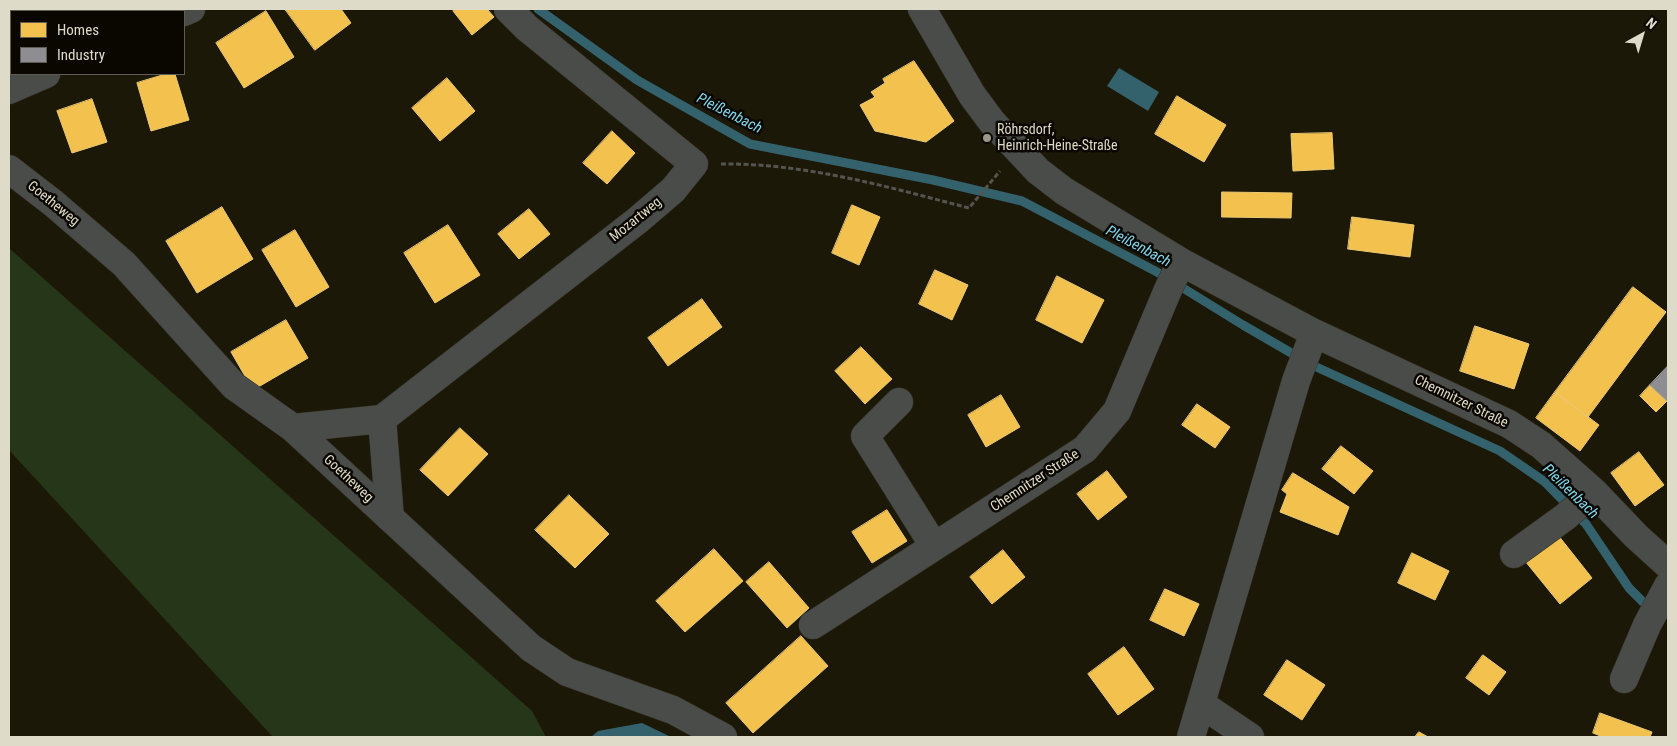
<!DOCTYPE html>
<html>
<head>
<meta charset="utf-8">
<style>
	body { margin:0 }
	#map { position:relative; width:1677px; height:746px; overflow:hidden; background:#1c1808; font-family:"Roboto Condensed",sans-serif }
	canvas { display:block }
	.frame { position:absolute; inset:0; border:10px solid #dfdbc9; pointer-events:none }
	.legend { position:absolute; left:10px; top:10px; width:175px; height:65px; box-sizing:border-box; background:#0a0701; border:1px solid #5f5c51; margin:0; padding:6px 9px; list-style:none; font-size:15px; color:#dfdbc9 }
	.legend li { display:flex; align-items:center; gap:10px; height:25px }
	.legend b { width:25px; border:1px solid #5f5c51 }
	.north { position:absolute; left:1617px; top:10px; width:50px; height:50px; -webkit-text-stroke:4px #0a0701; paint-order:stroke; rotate:39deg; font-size:14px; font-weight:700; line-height:20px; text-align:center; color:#dfdbc9 }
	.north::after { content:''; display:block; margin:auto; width:18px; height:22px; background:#dfdbc9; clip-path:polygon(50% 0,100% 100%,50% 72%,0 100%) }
</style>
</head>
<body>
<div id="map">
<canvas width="1677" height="746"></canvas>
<div class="frame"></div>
<ul class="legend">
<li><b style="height:14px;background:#f2c14e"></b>Homes</li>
<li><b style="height:14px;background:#8d8d92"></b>Industry</li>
</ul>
<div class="north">N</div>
</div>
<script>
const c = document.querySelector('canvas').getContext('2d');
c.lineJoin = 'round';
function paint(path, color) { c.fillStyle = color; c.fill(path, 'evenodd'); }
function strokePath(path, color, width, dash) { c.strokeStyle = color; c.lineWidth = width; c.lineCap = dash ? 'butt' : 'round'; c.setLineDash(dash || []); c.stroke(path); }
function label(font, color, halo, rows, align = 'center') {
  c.font = font + ' "Roboto Condensed",sans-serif'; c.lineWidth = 5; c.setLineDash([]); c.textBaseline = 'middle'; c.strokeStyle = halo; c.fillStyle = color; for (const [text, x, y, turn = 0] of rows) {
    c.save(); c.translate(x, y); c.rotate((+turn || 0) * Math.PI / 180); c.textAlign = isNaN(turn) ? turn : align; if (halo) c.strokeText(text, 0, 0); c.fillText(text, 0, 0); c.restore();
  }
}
const green = new Path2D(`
	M9,248L532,711L546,737H273L9,450Z`);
const water = new Path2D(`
	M1119,68L1159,92L1148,111L1107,86Z
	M642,723L671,737H591L598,731Z`);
const homes = new Path2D(`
	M9,9H30L28,11H11V26L9,28Z
	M88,9H137L139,11H90Z
	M285,9H341L351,23L315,50Z
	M456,9H487L494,17L472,35L453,11Z
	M266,11L294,57L244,88L216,43Z
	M914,61L954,121L926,142L875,131L860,105L875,97L871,92L885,83L883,79Z
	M166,74H175L189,120L151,131L137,83Z
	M447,78L475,111L440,141L412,108Z
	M1177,96L1226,125L1204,162L1155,134Z
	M92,99L107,142L72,153L57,111Z
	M612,131L635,153L607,184L583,163Z
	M1332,133L1334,169L1293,171L1291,134Z
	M1222,192L1292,193L1291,218L1222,217Z
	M852,205L880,217L859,265L832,253Z
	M222,207L253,259L197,293L166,241Z
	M529,209L550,234L519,259L498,234Z
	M1352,217L1414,225L1410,257L1348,249Z
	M448,225L480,275L435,303L404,253Z
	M295,230L329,287L296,307L262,250Z
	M935,270L968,285L952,320L919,304Z
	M1057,276L1104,300L1082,343L1036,320Z
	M1633,287L1666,312L1588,417L1555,392Z
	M702,299L722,327L668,366L648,338Z
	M286,320L308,358L253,390L231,352Z
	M1475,326L1529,344L1514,389L1460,371Z
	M861,347L892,379L865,404L835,371Z
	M1650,385L1667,401L1656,412L1640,396Z
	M1555,392L1599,425L1580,451L1536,418Z
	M1001,395L1020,427L986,447L968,415Z
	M1197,404L1230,427L1215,448L1182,425Z
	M460,428L488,454L448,496L420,470Z
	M1341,446L1373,471L1354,494L1322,469Z
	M1639,452L1664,485L1635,506L1611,473Z
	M1107,471L1127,497L1098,520L1077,494Z
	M1293,473L1349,507L1338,535L1280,512L1287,494L1282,490Z
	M569,495L609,534L575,568L535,530Z
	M887,510L907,541L872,563L852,532Z
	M1558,535L1592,578L1560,604L1525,561Z
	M714,549L743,581L685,632L656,601Z
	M1003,550L1025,577L992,604L970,577Z
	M1412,553L1449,571L1435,600L1398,583Z
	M769,562L809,608L787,628L746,582Z
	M1165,589L1199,604L1184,636L1150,620Z
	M801,636L828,666L753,733L726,703Z
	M1124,647L1154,689L1118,715L1088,674Z
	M1483,655L1506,672L1489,695L1466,678Z
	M1287,660L1325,685L1302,720L1264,695Z
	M1600,713L1652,732L1650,737H1603L1593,733Z
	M1419,732L1428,737H1415Z`);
const industry = new Path2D(`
	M1668,366V399L1667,401L1650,385Z`);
const stream = new Path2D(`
	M538,9L637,80L750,144L933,180L1022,201L1157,272L1243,325L1312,365L1500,451L1545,482L1586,524L1629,588L1643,602L1654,607`);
const path = new Path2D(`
	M721,164C806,163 888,187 969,208L1000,171`);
const minor = new Path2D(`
	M922,9L972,95L992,122L1038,171L1064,191L1181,262L1314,333L1509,424L1541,445L1594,492L1636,536L1668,565
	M184,12L191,9
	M9,90L46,74
	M9,169L53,203L124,264L234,386L293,428L531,648L567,672L673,710L723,737
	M899,402L865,436L934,546
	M293,428L382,419
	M390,518L382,419L638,220L673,190L694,164L527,28L508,9
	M1514,554L1565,517L1594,492
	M813,625L1085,449L1117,411L1167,292L1181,262
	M1624,679L1647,625L1668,586
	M1201,704L1250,737
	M1191,737L1296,381L1314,333`);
const markers = [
	[987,138,5,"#9b9785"]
];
const poiNames = [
	["Röhrsdorf,",997,130],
	["Heinrich-Heine-Straße",997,146]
];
const streetNames = [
	["Goetheweg",53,204,39],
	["Mozartweg",636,220,-39],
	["Chemnitzer Straße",1461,402,26],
	["Goetheweg",348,479,43],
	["Chemnitzer Straße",1035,481,-33]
];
const waterNames = [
	["Pleißenbach",729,114,27],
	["Pleißenbach",1138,247,28],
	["Pleißenbach",1570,492,44]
];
paint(green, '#263618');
paint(water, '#33626c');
paint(homes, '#f2c14e');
strokePath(homes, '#ecc973', 1);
paint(industry, '#8d8d92');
strokePath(industry, '#a6a4a2', 1);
strokePath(stream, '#33626c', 9);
strokePath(minor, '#363225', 29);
strokePath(path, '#545550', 3, [5, 2.5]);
strokePath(minor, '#494c49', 28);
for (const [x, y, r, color] of markers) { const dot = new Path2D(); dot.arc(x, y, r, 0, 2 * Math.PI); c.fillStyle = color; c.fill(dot); strokePath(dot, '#0a0701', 2); }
label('14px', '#dfdbc9', '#0a0701', poiNames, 'left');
label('14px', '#dfdbc9', '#0a0701', streetNames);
label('italic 15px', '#81d7ed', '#0a0701', waterNames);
</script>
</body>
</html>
